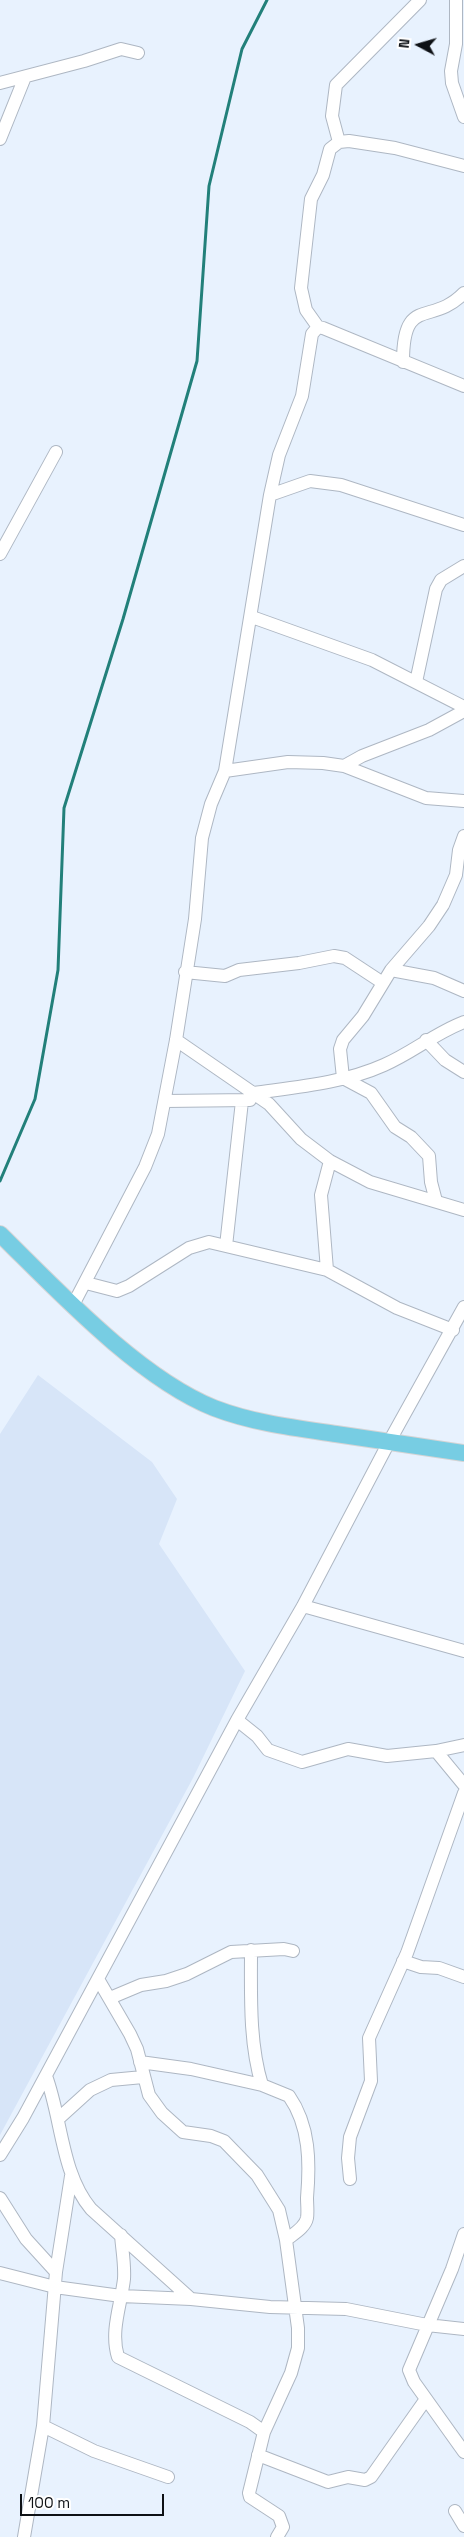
<!DOCTYPE html>
<html>
<head>
<meta charset="utf-8">
<style>
	body { margin:0 }
	#map { position:relative; width:464px; height:2537px; overflow:hidden; background:#e8f2fe; font-family:"Space Grotesk",sans-serif }
	canvas { display:block }
	.north { position:absolute; left:394px; top:20px; width:50px; height:50px; -webkit-text-stroke:4px #fff; paint-order:stroke; rotate:276deg; font-size:14px; font-weight:700; line-height:20px; text-align:center; color:#0e1115 }
	.north::after { content:''; display:block; margin:auto; width:18px; height:22px; background:#0e1115; clip-path:polygon(50% 0,100% 100%,50% 72%,0 100%) }
	.scale { position:absolute; left:20px; top:2494px; width:144px; height:22px; box-sizing:border-box; border:2px solid #0e1115; border-top:0; padding-left:6px; font-size:15px; line-height:18px; white-space:nowrap; color:#0e1115; -webkit-text-stroke:4px #fff; paint-order:stroke }
</style>
</head>
<body>
<div id="map">
<canvas width="464" height="2537"></canvas>
<div class="north">N</div>
<div class="scale">100 m</div>
</div>
<script>
const c = document.querySelector('canvas').getContext('2d');
c.lineJoin = 'round';
function paint(path, color) { c.fillStyle = color; c.fill(path, 'evenodd'); }
function strokePath(path, color, width, dash) { c.strokeStyle = color; c.lineWidth = width; c.lineCap = dash ? 'butt' : 'round'; c.setLineDash(dash || []); c.stroke(path); }
const built = new Path2D(`
	M38,1375L152,1462L177,1499L159,1544L245,1671L193,1778L0,2135V1434Z`);
const stream = new Path2D(`
	M0,1181L35,1099L58,970L64,808L123,619L197,361L209,186L242,49L267,0`);
const minor = new Path2D(`
	M456,0V44L451,71L452,83L464,117
	M0,83L84,61L121,49L138,53
	M0,139L25,77
	M339,142L332,116L336,85L420,0
	M318,327L306,310L301,288L311,199L323,175L330,149L339,142L349,141L395,148L464,166
	M403,362C403,294 431,327 464,293
	M270,495L310,481L341,485L464,525
	M0,554L56,452
	M252,617L372,660L464,707
	M416,682L436,589L441,580L464,566
	M344,766L362,756L429,730L464,711
	M225,771L288,762L323,763L344,766L426,798L464,801
	M391,970L434,978L464,991
	M185,972L225,976L239,970L299,963L334,956L345,958L383,983
	M176,1040L269,1104L301,1139L330,1161L370,1182L464,1210
	M426,1040L445,1060L464,1072
	M254,1093C297,1087 344,1083 384,1065C412,1053 435,1033 464,1022
	M165,1101L250,1100
	M436,1201L431,1182L429,1156L411,1137L395,1127L371,1093L343,1078L340,1049L343,1040L363,1016L391,970L429,926L443,905L456,875L459,850L464,836
	M226,1246L242,1101
	M327,1270L321,1195L330,1161
	M86,1283L117,1291L129,1286L189,1248L209,1242L327,1270L397,1308L453,1330
	M73,1305L145,1167L158,1134L176,1040L195,919L202,838L211,804L225,771L270,495L279,455L302,396L312,334L318,327L323,328L464,386
	M303,1606L464,1651
	M237,1720L257,1736L268,1750L302,1762L348,1749L387,1756L436,1751L464,1745
	M436,1751L464,1785
	M251,1950C251,1994 249,2043 262,2085
	M403,1961L421,1967L439,1968L464,1977
	M98,1979L130,2034L137,2049L149,2095L162,2113L183,2132L211,2136L224,2141L257,2175L279,2210L286,2240L298,2328V2348L291,2373L264,2432L249,2493L250,2497L279,2516L283,2527L277,2537
	M110,1998L141,1985L166,1981L187,1974L231,1952L284,1949L293,1951
	M140,2062L191,2069L262,2085L289,2096C310,2126 310,2163 307,2198C307,2204 308,2212 307,2218C305,2228 293,2234 286,2240
	M46,2076C62,2119 61,2173 91,2209L191,2299
	M58,2119L90,2090L111,2080L143,2077
	M0,2155L23,2118L237,1720L303,1606L389,1442L464,1307
	M350,2179L348,2158L350,2137L371,2081L369,2038L407,1953L464,1793
	M0,2198L26,2239L56,2272
	M464,2234L452,2269L409,2370L414,2382L464,2452
	M121,2235C122,2249 125,2264 124,2279C121,2305 110,2331 118,2357L250,2422L264,2432
	M0,2273L55,2287L121,2296L191,2299L270,2307L346,2309L427,2325L464,2329
	M43,2426L94,2451L168,2477
	M258,2455L328,2482L348,2477L365,2480L371,2477L426,2399
	M455,2511L464,2526
	M24,2537L43,2426L56,2272L71,2176`);
const major = new Path2D(`
	M0,1234C58,1291 139,1378 214,1408C253,1423 295,1428 336,1434C379,1440 421,1447 464,1453`);
paint(built, '#d7e5f8');
strokePath(stream, '#22807a', 3);
strokePath(minor, '#aeb7c3', 14);
strokePath(major, '#d4d4d5', 18);
strokePath(minor, '#fff', 12);
strokePath(major, '#77cde3', 16);
</script>
</body>
</html>
